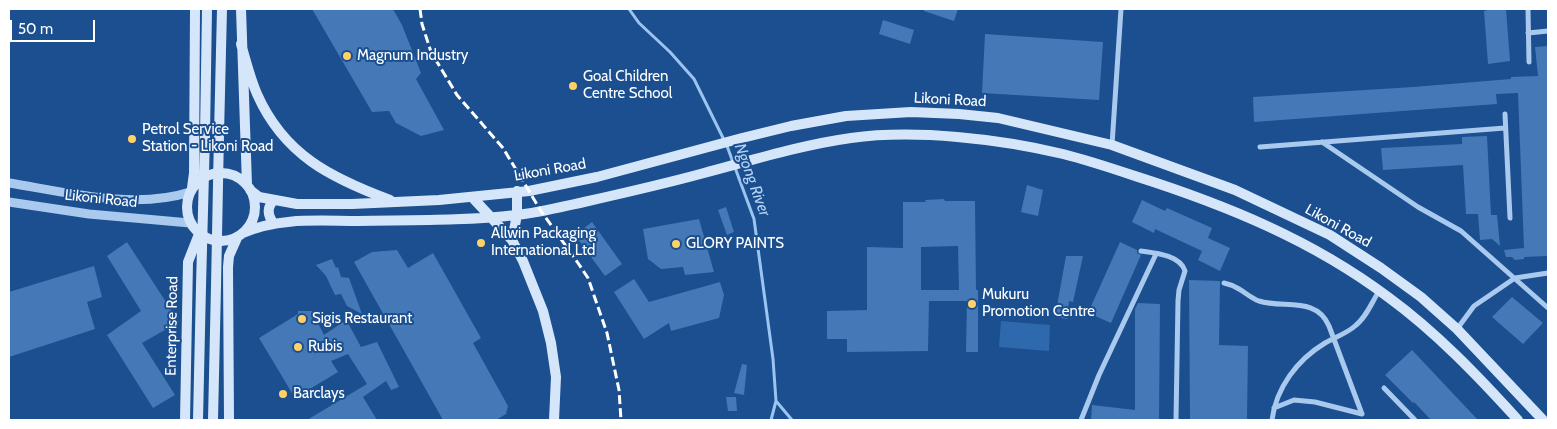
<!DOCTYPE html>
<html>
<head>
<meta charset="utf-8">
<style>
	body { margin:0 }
	#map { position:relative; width:1557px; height:429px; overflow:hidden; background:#1b4f8f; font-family:Cabin,sans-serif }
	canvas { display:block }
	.frame { position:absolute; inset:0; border:10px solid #fff; pointer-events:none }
	.scale { position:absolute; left:10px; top:20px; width:85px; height:22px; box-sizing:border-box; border:2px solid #fff; border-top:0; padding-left:6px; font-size:15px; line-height:18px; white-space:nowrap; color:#fff; -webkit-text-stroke:4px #1b4f8f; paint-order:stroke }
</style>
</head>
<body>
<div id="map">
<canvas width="1557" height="429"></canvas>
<div class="frame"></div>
<div class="scale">50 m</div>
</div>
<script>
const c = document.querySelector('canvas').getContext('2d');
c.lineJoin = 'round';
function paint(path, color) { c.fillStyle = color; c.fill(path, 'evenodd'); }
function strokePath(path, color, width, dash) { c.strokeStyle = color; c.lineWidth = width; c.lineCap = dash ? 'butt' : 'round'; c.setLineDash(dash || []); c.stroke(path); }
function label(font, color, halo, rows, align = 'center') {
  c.font = font + ' Cabin,sans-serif'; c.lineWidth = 4; c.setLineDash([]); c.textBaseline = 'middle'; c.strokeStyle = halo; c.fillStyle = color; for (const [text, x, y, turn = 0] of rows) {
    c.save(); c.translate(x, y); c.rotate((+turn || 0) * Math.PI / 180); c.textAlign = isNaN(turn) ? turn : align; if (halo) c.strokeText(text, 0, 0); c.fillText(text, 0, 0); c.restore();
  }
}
const green = new Path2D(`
	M1001,321L1050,325L1049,351L999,347Z`);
const stream = new Path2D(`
	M629,9L639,23L670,52L694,79L727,146L754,219L773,359L776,401L771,420
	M776,401L792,420`);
const building = new Path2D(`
	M312,9H393L402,25L421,73L416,79L444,130L421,136L396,123L389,111L372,112Z
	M924,9H958L954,21L924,11Z
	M1486,9H1506L1510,61L1488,64L1484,11H1486Z
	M883,20L914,30L910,44L879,34Z
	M985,34L1103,42L1099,100L982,93Z
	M1548,46V256L1524,257V259L1515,260L1512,257H1506L1504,250L1524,248L1518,93L1496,94L1497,104L1254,122L1253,97L1413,87L1511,79V77L1538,76L1535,47Z
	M1487,136L1491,215H1497L1500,246L1492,239L1480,240L1478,214H1466L1463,165L1383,170L1381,148L1462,144V137Z
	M1027,185L1043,190L1038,216L1021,212Z
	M944,199L945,201H975L976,290H978V352H966L967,301H929L928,351L847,352V339H827V311L867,310V247L903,248V202H926L925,200ZM958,246L959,290H921V247Z
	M1142,200L1165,211L1167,208L1212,228L1208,238L1230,248L1220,271L1198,260L1202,251L1155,229L1154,233L1132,222Z
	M726,207L734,232L727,235L718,210Z
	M699,219L714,272L685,275L683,267L661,269L648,259L643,229Z
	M592,222L622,264L605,276L575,235Z
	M127,242L179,322L142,343L175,395L153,408L107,335L141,311L107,256Z
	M1120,242L1137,250V253L1141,255L1111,323L1088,313Z
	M397,250L408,268L433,253L481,338L473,343L508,406L506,414L496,420H443L354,262L372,252Z
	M1066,256H1083L1073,302L1069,301L1067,319L1055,317Z
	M332,259L336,268L338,267L341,277L349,278L362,314L347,306L341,294L335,295L326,276L316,265Z
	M94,266L102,297L87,302L95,329L9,357V292Z
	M634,279L649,302L720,282L724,295L719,318L671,331L669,323L644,339L614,292Z
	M1189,280L1220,281L1219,345L1248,346L1247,420H1190Z
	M1512,297L1543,323L1523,344L1492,317Z
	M1138,303L1160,304L1159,420H1091L1092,405L1135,410V309Z
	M298,311H312L324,335L343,322L348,323L361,347L377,342L399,387L391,390L386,381L363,397L377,420H307L367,384L348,354L331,361L338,372L295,398L259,338L298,314Z
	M1412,350L1478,420H1431L1414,402L1413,403L1385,375Z
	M742,364L747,365L744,395L734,393Z
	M726,397H736L737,411H728Z`);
const minor = new Path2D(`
	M1528,9L1529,62
	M1528,33L1548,31
	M1505,114L1510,218
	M1322,142L1418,207L1461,231L1548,308
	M1112,145L1121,9
	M1260,147L1505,128
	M1141,251C1155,253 1180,255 1185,271L1179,290L1178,301L1176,420
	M1224,283C1229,284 1234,286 1239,289C1246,293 1251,298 1259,301C1284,309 1316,296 1329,326L1362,414
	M1457,329L1474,306L1515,278L1548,273
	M1384,388L1415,420
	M1274,408L1294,400L1315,402L1362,414
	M1081,420L1099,375L1156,254
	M1272,420C1276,388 1297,360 1325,343C1335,337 1346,334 1355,326C1366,318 1372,302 1379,291`);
const tertiary = new Path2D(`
	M9,183C65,192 135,210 190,192
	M9,202L89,214L190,223`);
const secondary = new Path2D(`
	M241,9L247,185
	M241,44C246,61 250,78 257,94C284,155 331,178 390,200
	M219,134L222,9
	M205,135L207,9
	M187 207a34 34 0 1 1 68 0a34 34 0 1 1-68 0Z
	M192,188L194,173L195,9
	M250,190L259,197L297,204H352L439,200L529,191L597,177L742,138L791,126L846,116L911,112L959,114L998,118L1112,145L1235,190L1330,235L1381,268L1421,297L1457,329L1543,420
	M472,197L512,240L517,215V191
	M274,200C266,208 268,216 274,224
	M243,233C279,217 320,221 358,221C411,220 464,221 516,215C539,213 561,207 584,202C624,193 664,184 704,173C753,160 801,145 851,138C915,129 1000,139 1063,154C1087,160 1111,168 1135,176C1226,205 1312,240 1388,297C1436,332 1478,376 1518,420
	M512,240L523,261L543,311L551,343L556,377L554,420
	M185,420L188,262L199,234
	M198,420L201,286
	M213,420L216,286
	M229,420L228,267L229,256L237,238`);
const rail = new Path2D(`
	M420,9L422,24L431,52L457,95L503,148L541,211L578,263L588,278L607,333L619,390L621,420`);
const secondaryBridge = new Path2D(`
	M201,286L205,135
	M216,286L219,134`);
const markers = [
	[347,56,5,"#ffd166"],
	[573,86,5,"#ffd166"],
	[132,139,5,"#ffd166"],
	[481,243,5,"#ffd166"],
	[676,244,5,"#ffd166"],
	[972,304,5,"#ffd166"],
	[302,319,5,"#ffd166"],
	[298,347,5,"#ffd166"],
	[283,394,5,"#ffd166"]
];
const poiNames = [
	["Magnum Industry",357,56],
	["Goal Children",583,77],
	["Centre School",583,94],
	["Petrol Service",142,130],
	["Station - Likoni Road",142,147],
	["Allwin Packaging",491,234],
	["International Ltd",491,251],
	["GLORY PAINTS",686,244],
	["Mukuru",982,295],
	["Promotion Centre",982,312],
	["Sigis Restaurant",312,319],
	["Rubis",308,347],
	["Barclays",293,394]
];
const streetNames = [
	["Likoni Road",950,100,3],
	["Likoni Road",550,170,-10],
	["Likoni Road",101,199,6],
	["Likoni Road",1338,226,29],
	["Enterprise Road",172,326,-89]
];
const waterNames = [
	["Ngong River",752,180,70]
];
paint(green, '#2e69ad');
strokePath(stream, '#9cc4f0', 3);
paint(building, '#4478b7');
strokePath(minor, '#a9c9ee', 5);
strokePath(tertiary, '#a9c9ee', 9);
strokePath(secondary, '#d6e6fa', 10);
strokePath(rail, '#fff', 3, [9, 4]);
strokePath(secondaryBridge, '#d6e6fa', 10);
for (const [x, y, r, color] of markers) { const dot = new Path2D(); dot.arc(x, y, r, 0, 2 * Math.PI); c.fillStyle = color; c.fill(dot); strokePath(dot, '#1b4f8f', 2); }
label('15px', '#fff', '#1b4f8f', poiNames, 'left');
label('15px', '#fff', '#1b4f8f', streetNames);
label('italic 16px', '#b5d3f5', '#1b4f8f', waterNames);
</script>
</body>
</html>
